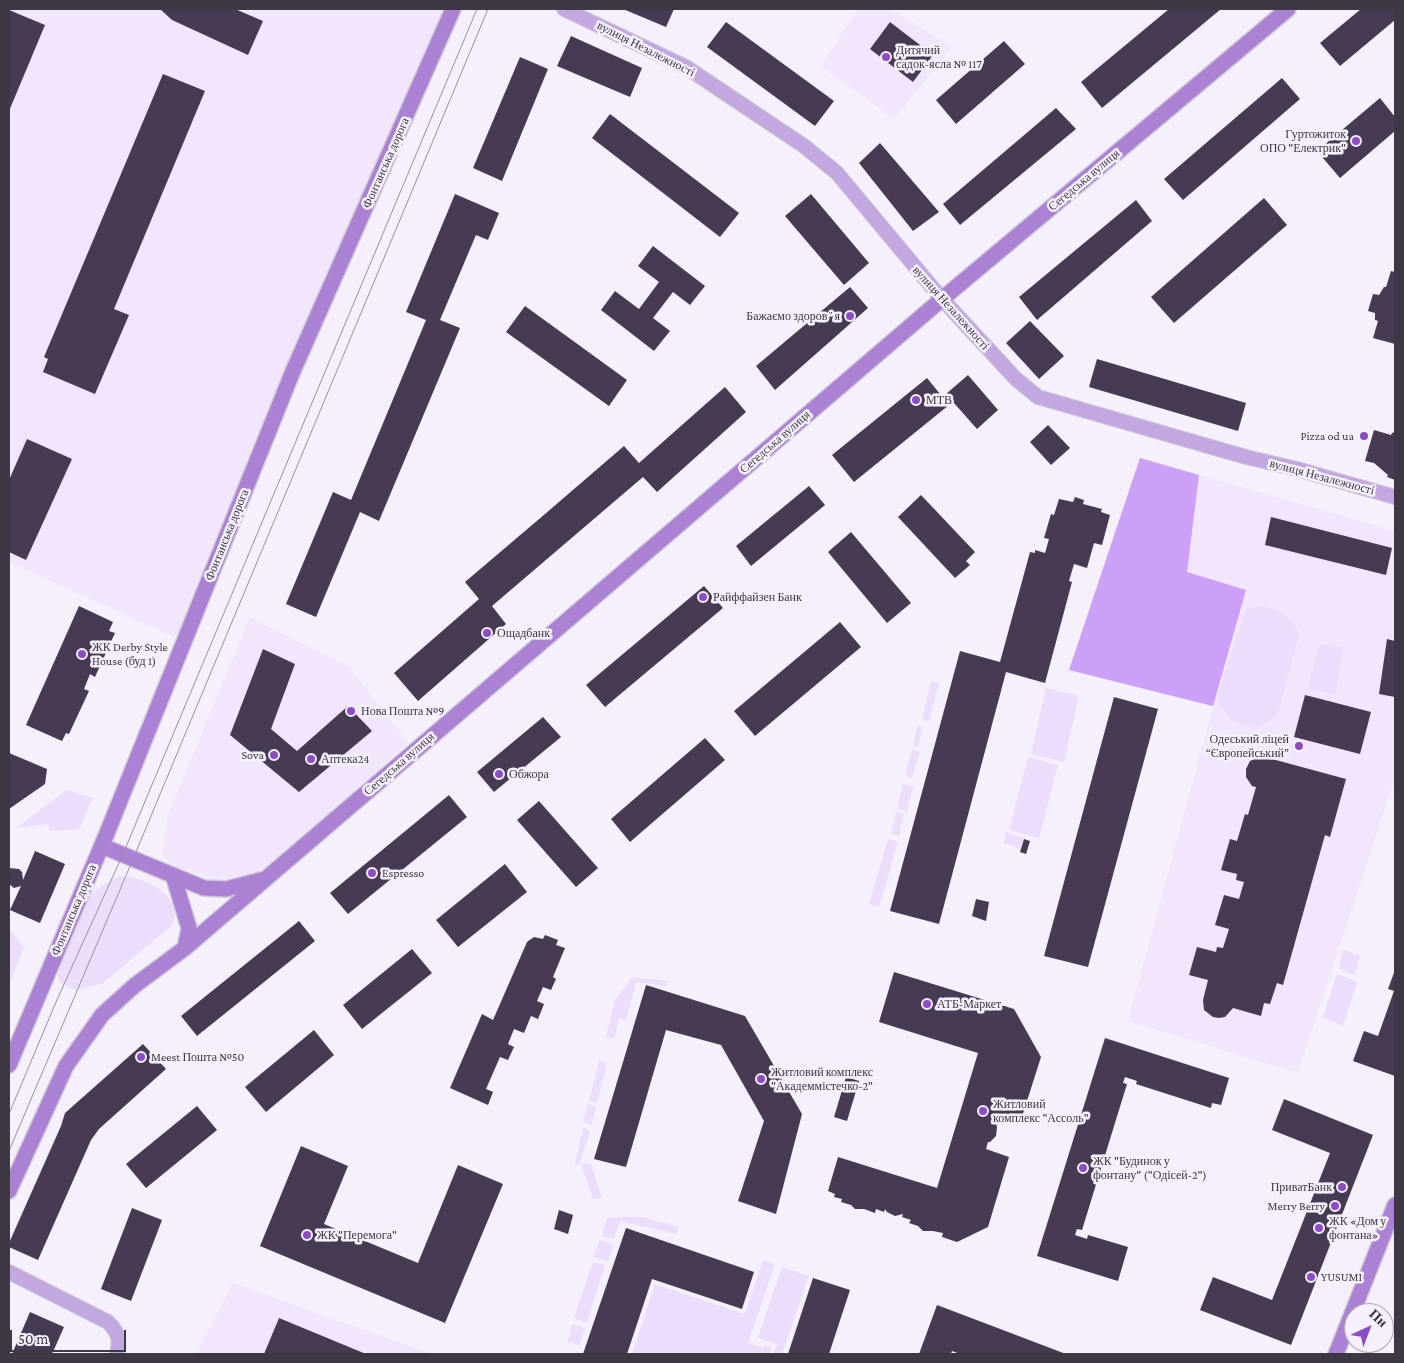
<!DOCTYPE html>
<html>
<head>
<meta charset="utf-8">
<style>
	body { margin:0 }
	#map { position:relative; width:1404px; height:1363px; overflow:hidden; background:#f5f0fc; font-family:"Crimson Pro",serif }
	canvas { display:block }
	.frame { position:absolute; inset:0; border:10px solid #3e3844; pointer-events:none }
	.north { position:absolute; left:1344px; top:1303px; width:50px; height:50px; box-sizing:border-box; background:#f5f0fc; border:1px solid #aca6b2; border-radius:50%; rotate:43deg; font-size:14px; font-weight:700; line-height:20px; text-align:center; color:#3e3844 }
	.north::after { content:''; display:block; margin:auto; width:18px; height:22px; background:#8d4dc2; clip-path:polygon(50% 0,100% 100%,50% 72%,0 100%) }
	.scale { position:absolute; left:10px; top:1330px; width:116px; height:22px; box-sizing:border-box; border:2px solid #3e3844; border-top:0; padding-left:6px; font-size:15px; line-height:18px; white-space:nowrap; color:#3e3844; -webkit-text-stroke:4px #f5f0fc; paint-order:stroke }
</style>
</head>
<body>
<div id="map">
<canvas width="1404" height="1363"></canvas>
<div class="frame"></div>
<div class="north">Пн</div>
<div class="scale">50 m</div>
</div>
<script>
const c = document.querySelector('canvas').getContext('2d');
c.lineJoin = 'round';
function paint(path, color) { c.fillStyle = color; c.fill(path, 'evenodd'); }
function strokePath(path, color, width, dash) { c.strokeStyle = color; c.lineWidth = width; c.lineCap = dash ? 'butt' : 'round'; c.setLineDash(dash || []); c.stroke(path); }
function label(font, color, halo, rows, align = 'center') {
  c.font = font + ' "Crimson Pro",serif'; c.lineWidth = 5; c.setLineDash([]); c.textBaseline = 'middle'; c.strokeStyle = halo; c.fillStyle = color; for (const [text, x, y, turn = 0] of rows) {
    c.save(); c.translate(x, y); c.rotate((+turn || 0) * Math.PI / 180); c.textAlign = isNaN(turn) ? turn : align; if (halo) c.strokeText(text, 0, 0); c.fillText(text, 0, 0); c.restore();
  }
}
const built = new Path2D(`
	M9,9H449L179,639L9,562Z
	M858,9H891L952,47L894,119L821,66Z
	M1140,458L1395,531V777L1298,1073L1128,1021L1213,707L1069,670Z
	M250,617L350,668L408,743L264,872L218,880L177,867L162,855L168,815Z
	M233,1283L432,1354H196Z`);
const green = new Path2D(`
	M1263,606C1281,611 1291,616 1299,634L1279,709C1262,740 1226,726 1217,697L1246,609Z
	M1319,644L1343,647L1335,695L1308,688Z
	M931,681L939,683L929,721L922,719Z
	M1046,688L1079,696L1064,762L1031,754Z
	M918,725L923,727L918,747L913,746Z
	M912,750L920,752L912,778L905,776Z
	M1028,757L1058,765L1039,838L1009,830Z
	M903,784L913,787L907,811L897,809Z
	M67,790L93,798L79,829L50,831L48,824L16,828Z
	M896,812L904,814L899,836L891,834Z
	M1006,832L1024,838L1020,849L1004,843Z
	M888,839L898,842L879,907L869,904Z
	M118,876C142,876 185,894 172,925L103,983L78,990L71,989L59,982L57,973L86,899L94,891Z
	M9,928L24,948L9,984Z
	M1343,950L1360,956L1355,975L1339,969Z
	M1337,974L1357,982L1343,1026L1323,1017Z
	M632,977L668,981L666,986L636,982L626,1020L619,1018L614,1039L606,1037L615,1000Z
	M599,1061L607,1063L597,1103L589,1101Z
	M588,1104L596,1107L591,1125L583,1121Z
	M583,1128L590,1131L579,1165L575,1164Z
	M581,1164H591L602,1198L593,1199Z
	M621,1217H642L679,1227L676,1234L620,1221L614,1239L602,1236L607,1218Z
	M600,1240L614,1245L608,1261L593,1257Z
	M763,1260L775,1264L748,1343L763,1348L764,1345L772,1347L770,1354H632L655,1284L745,1314Z
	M593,1262L605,1265L587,1323L574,1318Z
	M782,1267L809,1276L782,1354H773L777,1344L758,1338Z
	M572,1324L585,1328L579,1346L568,1341Z`);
const forest = new Path2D(`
	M1140,458L1199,475L1187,572L1246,590L1213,706L1069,670Z`);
const building = new Path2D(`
	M160,9H235L263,21L248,55L172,20Z
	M623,9H674L666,27Z
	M1169,9H1221L1102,108L1081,82Z
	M1361,9H1395V20L1340,66L1320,43Z
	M9,10L45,25L9,111Z
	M726,22L834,101L815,126L707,47Z
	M890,22L933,55L913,82L870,49Z
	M571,36L642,68L630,97L557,66Z
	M1004,41L1025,64L956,124L936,100Z
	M520,57L548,69L502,181L473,168Z
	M163,74L205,91L114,309L129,315L95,394L43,372L48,359L44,357Z
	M1282,78L1300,99L1183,200L1164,179Z
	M1380,98L1395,117V131L1340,178L1317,151Z
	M1056,108L1076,129L960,225L943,204Z
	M610,114L739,213L720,237L592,138Z
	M880,143L939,212L913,231L859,163Z
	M455,194L499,213L488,240L476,235L440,320L460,328L379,521L360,512L316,617L286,604L333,492L351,500L426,320L406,312Z
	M811,194L869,263L844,285L785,216Z
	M1264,198L1287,225L1174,323L1151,297Z
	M1136,200L1152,221L1037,320L1019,297Z
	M653,246L705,286L690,305L673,292L653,318L670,331L654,351L601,310L615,291L639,309L659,282L638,266Z
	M1391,271L1395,272V344L1373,338L1378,321L1375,320V313L1368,311L1373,294L1379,295L1384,287H1386Z
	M850,287L868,308L775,390L756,366Z
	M525,306L627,380L609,406L506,332Z
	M1030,321L1064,356L1039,379L1006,343Z
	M1097,359L1246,403L1238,431L1089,387Z
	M968,375L998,410L977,429L946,394Z
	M927,378L949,405L854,482L832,455Z
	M725,387L746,412L657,492L643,477L492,606L506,624L418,701L394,673L479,599L465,582L545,514L624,446L639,463Z
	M1048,425L1070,448L1051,465L1030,442Z
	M1374,430L1391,435L1392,433L1395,432V480L1387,477L1388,475L1374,463L1365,461Z
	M27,439L72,459L26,560L9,552V480Z
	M809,486L825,505L751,566L736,546Z
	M921,495L975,552L966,561L970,565L955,578L898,517Z
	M1075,497L1084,500L1083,504L1102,509L1101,512L1110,515L1102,545L1094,543L1087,568L1074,564L1069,581L1072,582L1045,683L1006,672L939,924L890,911L960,651L1000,662L1030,552L1035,553V550L1045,553L1049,539L1044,538L1051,514L1054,515L1059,499L1073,502Z
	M1271,517L1392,548L1386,575L1265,545Z
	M851,532L911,603L887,623L828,552Z
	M704,586L723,608L605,707L586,685Z
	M79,606L113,622L109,631L115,633L95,677L90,674L84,689L89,691L69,734L66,733L62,741L26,725Z
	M840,622L861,647L755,736L734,711Z
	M1387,639L1395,641V697L1379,694Z
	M263,649L295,664L271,729L297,751L348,706L372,731L299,792L230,735Z
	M1305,695L1371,712L1360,754L1294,737Z
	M1114,697L1158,709L1088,967L1044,956Z
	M543,717L561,737L494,792L477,772Z
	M705,738L725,760L630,842L611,819Z
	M9,753L47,769L45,784L9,809Z
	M1261,756L1346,779L1330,837L1325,835L1283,985L1277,983L1270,1004L1264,1003L1261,1016L1233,1008L1225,1017L1219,1018L1213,1017L1204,1010L1203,1000L1208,980L1189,975L1197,947L1216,952L1217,947L1223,948L1229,929L1215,925L1224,895L1239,899L1244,882L1236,880L1237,874L1221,870L1230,839L1237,841L1245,814L1248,815L1256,787L1252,786L1246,777V769L1250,761Z
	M449,795L467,817L348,914L330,893Z
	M539,801L598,868L576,887L517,820Z
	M1024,839L1030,841L1026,854L1020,852Z
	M35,851L65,864L40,923L10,910L21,886L14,888L9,884V868L19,869L22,872L23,880Z
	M505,864L527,892L458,947L436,920Z
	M976,899L989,902L986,921L972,916Z
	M299,921L315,941L197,1036L181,1016Z
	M545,935L558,940L556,945L565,948L553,977L556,979L551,990L543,987L537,1001L544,1004L538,1019L531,1016L524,1033L514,1029L508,1044L514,1047L508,1060L500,1057L486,1089L493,1092L488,1105L450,1088L482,1014L493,1020L527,942L534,937L543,939Z
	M412,949L432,973L362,1029L343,1005Z
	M1395,970V1076L1353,1061L1364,1031L1378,1036L1394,991L1388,989Z
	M894,972L1014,1009L1041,1057L1020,1123L996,1115L994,1122L996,1123L997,1127L996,1136L990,1142H988L986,1149L1009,1157L988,1227L957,1242L942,1237L943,1233L933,1231H923L918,1226L909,1223L911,1220L902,1217L903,1214L895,1216L887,1212L885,1209L884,1212L876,1209L875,1213L864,1209H855L851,1205L841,1202L842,1199L834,1197L835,1194L828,1191L838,1157L937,1188L978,1053L879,1022Z
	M646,985L745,1016L802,1114L776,1214L738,1201L764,1121L721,1045L666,1030L626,1167L594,1159Z
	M314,1030L334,1055L266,1112L245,1087Z
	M1105,1038L1229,1078L1221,1105L1212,1103L1211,1108L1136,1084L1137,1081L1125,1077L1123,1083L1127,1084L1082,1230L1077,1229L1075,1235L1087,1239L1088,1235L1128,1247L1118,1281L1037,1256Z
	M143,1044L166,1069L99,1129L91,1140L38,1260L9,1247V1243L61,1126L65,1113Z
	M846,1077L859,1081L847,1121L834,1117Z
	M1284,1099L1373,1135L1291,1345L1200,1310L1213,1277L1272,1300L1330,1153L1272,1130Z
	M197,1106L217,1130L146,1188L126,1164Z
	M301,1146L348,1166L324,1224L418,1263L458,1165L503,1184L445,1323L260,1246Z
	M132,1208L162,1220L131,1301L101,1289Z
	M559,1210L573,1215L568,1234L554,1229Z
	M626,1228L754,1272L742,1309L652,1279L627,1354H583Z
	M813,1278L850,1290L829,1354H788Z
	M937,1305L1066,1354H960L952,1351L951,1354H919Z
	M30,1312L64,1327L52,1354H12Z
	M279,1318L366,1354H264Z`);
const street = new Path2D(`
	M564,9L686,67L804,146L837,173L942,299L1016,379L1038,397L1246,457L1297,469L1395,497
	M9,1272L108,1322C119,1333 120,1340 117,1354`);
const secondary = new Path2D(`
	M102,846L204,888L226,889L261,880
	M173,875L189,928L185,948
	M9,1065L107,833L293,371L453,9
	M9,1191L66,1066L102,1015L134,986L185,948L942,299L1288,9
	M1336,1354L1395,1205`);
const tram = new Path2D(`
	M9,1114L56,1002L123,854L477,9
	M9,1151L133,859L488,9`);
const markers = [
	[886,57,5,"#8d4dc2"],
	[1356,141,5,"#8d4dc2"],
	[850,316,5,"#8d4dc2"],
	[916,400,5,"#8d4dc2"],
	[1364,436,5,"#8d4dc2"],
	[703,597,5,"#8d4dc2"],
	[487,633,5,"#8d4dc2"],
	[82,654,5,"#8d4dc2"],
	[351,711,5,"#8d4dc2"],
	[1299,746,5,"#8d4dc2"],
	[274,755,5,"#8d4dc2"],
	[311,759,5,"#8d4dc2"],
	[499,774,5,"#8d4dc2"],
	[372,873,5,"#8d4dc2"],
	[927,1004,5,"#8d4dc2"],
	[141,1057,5,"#8d4dc2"],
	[761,1079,5,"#8d4dc2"],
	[983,1111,5,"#8d4dc2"],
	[1083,1168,5,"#8d4dc2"],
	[1342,1187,5,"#8d4dc2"],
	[1335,1206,5,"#8d4dc2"],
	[1319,1228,5,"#8d4dc2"],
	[307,1235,5,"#8d4dc2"],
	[1311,1277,5,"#8d4dc2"]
];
const streetNames = [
	["вулиця Незалежності",646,49,27],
	["Фонтанська дорога",386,163,-66],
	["Сегедська вулиця",1084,180,-40],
	["вулиця Незалежності",951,308,48],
	["Сегедська вулиця",775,442,-41],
	["вулиця Незалежності",1322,477,15],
	["Фонтанська дорога",227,535,-68],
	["Сегедська вулиця",399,764,-41],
	["Фонтанська дорога",74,910,-67]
];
const poiNames = [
	["Дитячий",896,50],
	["садок-ясла № 117",896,64],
	["Гуртожиток",1346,134,"right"],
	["ОПО \"Електрик\"",1346,148,"right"],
	["Бажаємо здоровʼя",840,316,"right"],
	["МТВ",926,400],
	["Pizza od ua",1354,436,"right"],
	["Райффайзен Банк",713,597],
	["Ощадбанк",497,633],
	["ЖК Derby Style",92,647],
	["House (буд 1)",92,661],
	["Нова Пошта №9",361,711],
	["Одеський ліцей",1289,739,"right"],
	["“Європейський”",1289,753,"right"],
	["Sova",264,755,"right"],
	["Аптека24",321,759],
	["Обжора",509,774],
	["Espresso",382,873],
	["АТБ-Маркет",937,1004],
	["Meest Пошта №50",151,1057],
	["Житловий комплекс",771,1072],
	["\"Академмістечко-2\"",771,1086],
	["Житловий",993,1104],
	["комплекс \"Ассоль\"",993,1118],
	["ЖК \"Будинок у",1093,1161],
	["фонтану\" (\"Одісей-2\")",1093,1175],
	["ПриватБанк",1332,1187,"right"],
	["Merry Berry",1325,1206,"right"],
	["ЖК «Дом у",1329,1221],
	["фонтана»",1329,1235],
	["ЖК \"Перемога\"",317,1235],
	["YUSUMI",1321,1277]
];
paint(built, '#f1e6fc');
paint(green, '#ecddfc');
paint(forest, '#cca0f6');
paint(building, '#473b53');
strokePath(street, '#d0cbd7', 16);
strokePath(secondary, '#d0cbd7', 18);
strokePath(street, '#c3a7e0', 14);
strokePath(secondary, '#ab81d4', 15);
strokePath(tram, '#97919d', 1);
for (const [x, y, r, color] of markers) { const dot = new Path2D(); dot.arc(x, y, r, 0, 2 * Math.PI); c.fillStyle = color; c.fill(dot); strokePath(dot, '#f5f0fc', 2); }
label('12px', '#3e3844', '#f5f0fc', streetNames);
label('12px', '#3e3844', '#f5f0fc', poiNames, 'left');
</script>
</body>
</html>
